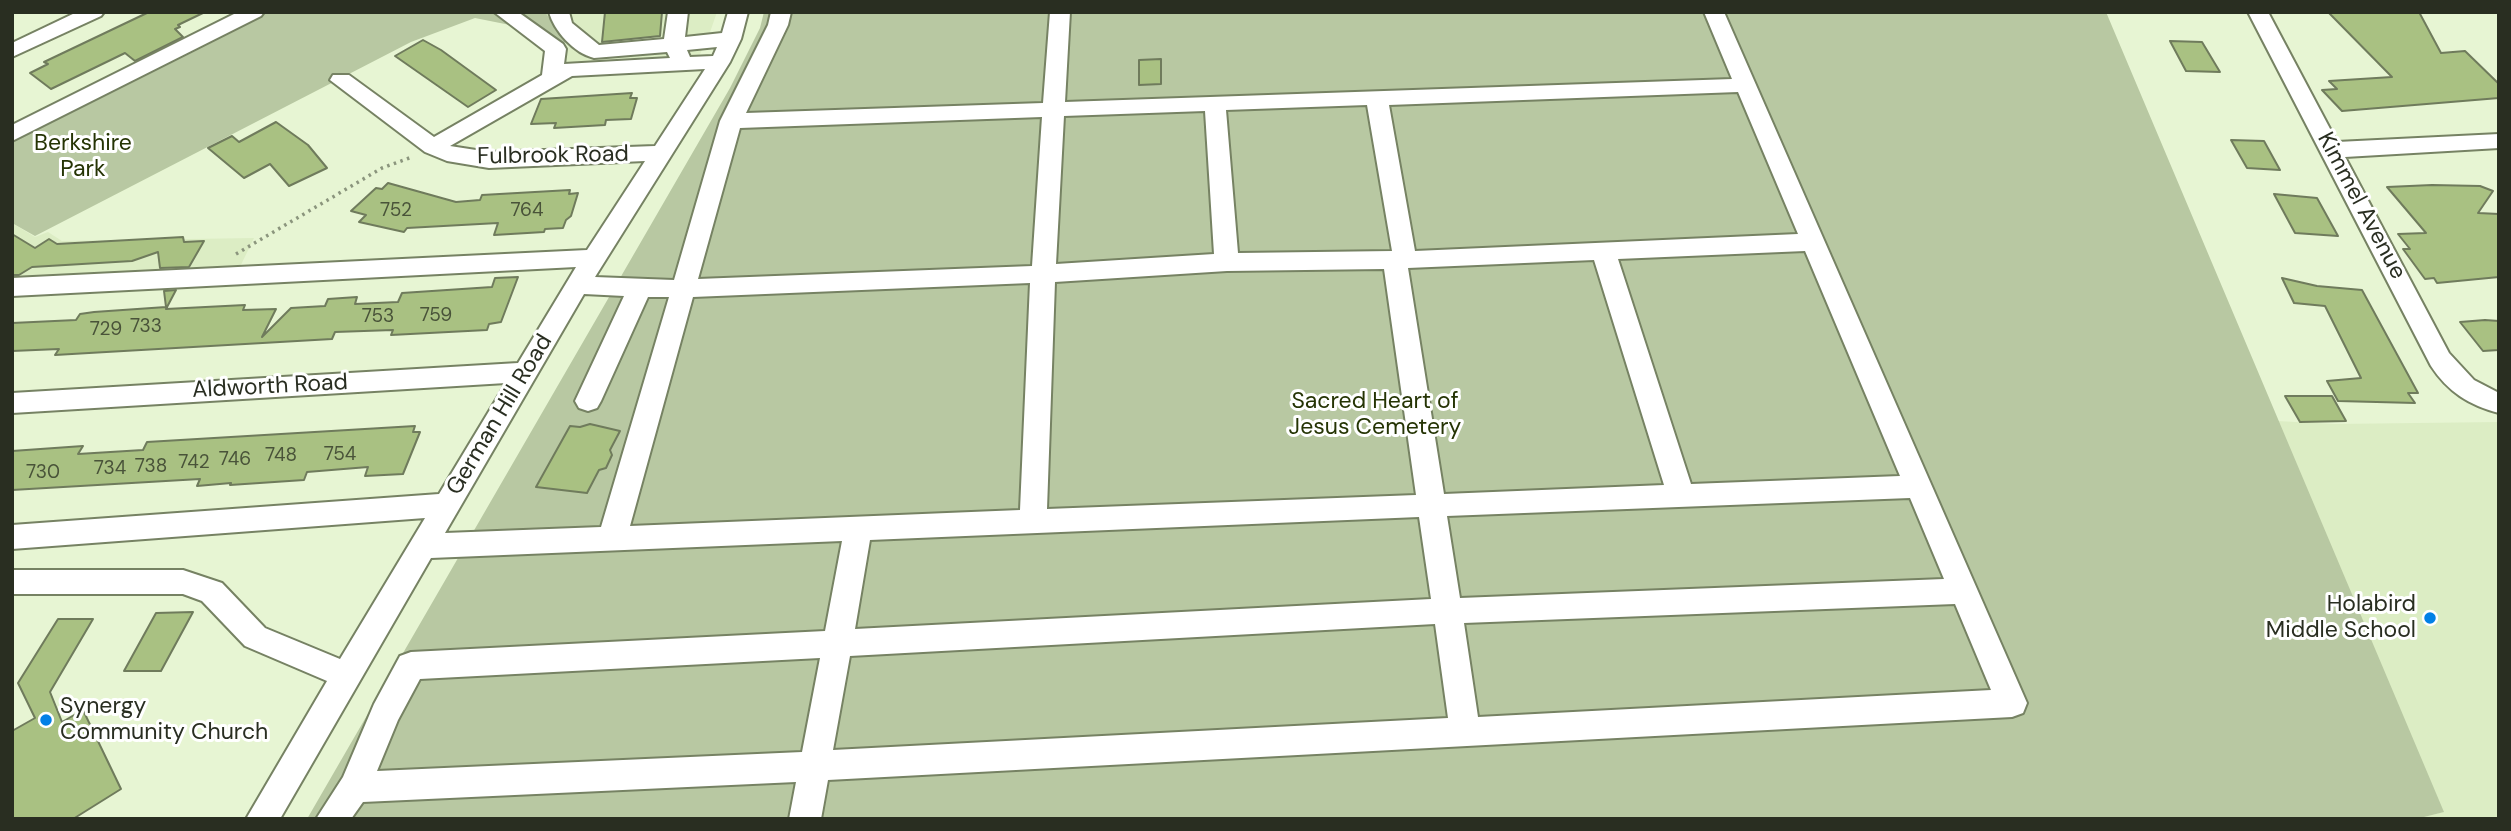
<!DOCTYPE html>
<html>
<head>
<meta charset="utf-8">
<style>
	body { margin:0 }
	#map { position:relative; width:2511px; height:831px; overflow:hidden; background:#e7f5d3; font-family:"DM Sans",sans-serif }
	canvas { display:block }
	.frame { position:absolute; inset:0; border:14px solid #292e21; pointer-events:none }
</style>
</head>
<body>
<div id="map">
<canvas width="2511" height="831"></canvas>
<div class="frame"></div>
</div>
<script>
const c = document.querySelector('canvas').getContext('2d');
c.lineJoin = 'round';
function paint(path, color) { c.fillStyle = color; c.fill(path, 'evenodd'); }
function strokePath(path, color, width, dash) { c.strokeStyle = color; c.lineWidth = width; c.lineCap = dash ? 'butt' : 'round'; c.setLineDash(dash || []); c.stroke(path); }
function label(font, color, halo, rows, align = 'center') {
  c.font = font + ' "DM Sans",sans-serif'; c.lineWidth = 6; c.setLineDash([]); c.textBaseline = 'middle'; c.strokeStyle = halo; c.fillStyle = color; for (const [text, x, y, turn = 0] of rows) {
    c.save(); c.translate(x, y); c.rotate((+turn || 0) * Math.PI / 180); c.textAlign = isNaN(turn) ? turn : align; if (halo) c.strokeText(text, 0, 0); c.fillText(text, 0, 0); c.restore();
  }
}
const built = new Path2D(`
	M511,12H717L708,38L696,62L560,67Z
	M12,223L35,237L48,232L62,241L254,238L238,271L12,283Z
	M2277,421L2335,424L2499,422V819H2416L2443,812Z`);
const green = new Path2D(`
	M263,12H545L566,41L553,51L515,26L475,18L411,42L35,236L12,223V138Z
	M764,12H2106L2444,812L2416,819H307L730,88L760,28Z`);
const building = new Path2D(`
	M149,12H205L178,25L180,27L175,29L183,37L135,61L125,53L51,89L30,73L48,64L44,62Z
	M605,12H662L660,36L602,42Z
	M2328,12H2419L2441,53L2465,51L2499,84V98L2342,111L2322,90L2337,89L2329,81L2392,77Z
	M423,40L441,50L496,90L468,107L395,56Z
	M2170,41L2202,42L2220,72L2186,71Z
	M1161,59V84L1139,85V60Z
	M632,93L630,98H637L631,119L606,120L605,125L554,128L556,123L531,124L541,99Z
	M276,122L308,145L327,168L289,186L270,164L244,178L208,148L232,136L239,142Z
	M2231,140L2264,141L2280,170L2247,168Z
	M388,183L456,202L480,200L482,195L570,190L569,194L578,193L571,216L566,220L563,228L545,229L544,232L494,235L498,223L407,228L404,232L359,222L366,215L351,211L376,188L382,189Z
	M2432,185L2480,186L2493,191L2478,213L2499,214V277L2437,283L2434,278L2425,279L2403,249H2410L2398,234L2426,233L2387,187Z
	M2274,194L2317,198L2338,236L2295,233Z
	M12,234L35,248L49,239L57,244L183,237L184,242L204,241L189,267L160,268L158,252L132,261L32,267L19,275H12Z
	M518,277L501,322L489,324L487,330L391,335L393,330L335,332L332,339L89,353L55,355L59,349L12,351V323L76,320L80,314L94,312L166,307L164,291L176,290L166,309L245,305L243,310L276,309L262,337L291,308L325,306L328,299L357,297L355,304L398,302L402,293L492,287L495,278Z
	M2282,278L2317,286L2362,290L2418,393H2408L2415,403L2338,401L2327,381L2361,378L2325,306L2294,303Z
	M2485,320L2499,321V350L2483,351L2460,322Z
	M2285,396H2332L2346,421L2300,422Z
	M590,424L620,431L610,450L612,455L606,468L599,470L587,493L536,487L570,426L580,427Z
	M415,426L413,432H420L403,474L365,476L368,467L307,472L304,480L230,485L231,483L197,486L200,479L12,490V451L83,446L78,454L143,450L147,442Z
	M193,612L161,671H124L156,613Z
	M58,619H93L50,692L62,722L83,710L121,789L73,819H12V731L35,718L18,683Z`);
const path = new Path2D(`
	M236,254L382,168L412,157`);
const minor = new Path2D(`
	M77,12H104L101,16L12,57V43Z
	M238,12H264L261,16L12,141V125Z
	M494,12H518L563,44L566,49L564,64L670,58L667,52L594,58C574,53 554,31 549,12H569L572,23L599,45L664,39L668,12H688L685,37L722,33L728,12H748L741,39L730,62L595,277L674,280L720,121L768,25L771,12H791L788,25L746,113L1043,103L1050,12H1070L1065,102L1732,79L1704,12H1724L2027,703L2023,713L2012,717L828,780L821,819H789L796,782L363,802L351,819H316L343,777L374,704L400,656L411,652L825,631L842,541L431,558L280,819H246L327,681L245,646L202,601L183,594H12V570H183L222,583L265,628L340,659L425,518L12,549V525L439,494L506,383L12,413V393L518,363L576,267L12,296V278L587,250L645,161L489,168L447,161L425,152L330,80L333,75H349L434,137L542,75L545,51ZM717,47L713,56L690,57L687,50ZM705,69L655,146L489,152L450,146L572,76ZM1738,92L1798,234L1415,251L1389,105ZM1367,105L1392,251L1238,253L1226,110ZM1205,111L1214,254L1056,264L1064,116ZM1042,117L1032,266L698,279L740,128ZM1805,251L1900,476L1691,484L1618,259ZM1594,260L1664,485L1444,494L1408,268ZM1384,269L1416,495L1047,509L1055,282L1227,271ZM1030,283L1020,510L630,526L693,297ZM584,294L624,296L575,401L579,408L588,411L597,408L601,401L648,297H669L601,527L445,533ZM1910,498L1944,579L1460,598L1447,516ZM1419,517L1431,599L855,629L870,540ZM1955,604L1991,690L1478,717L1464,623ZM1435,624L1448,718L833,750L850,656ZM820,658L802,752L377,771L398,720L420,679Z
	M2248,12H2268L2337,142L2499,134V148L2345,157L2449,353L2474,380L2499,393V413C2469,405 2448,392 2431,366Z`);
const markers = [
	[2430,618,7,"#0280e6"],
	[46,720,7,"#0280e6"]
];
const numberNames = [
	["752",396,211],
	["764",527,211],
	["759",436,316],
	["753",378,317],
	["733",146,327],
	["729",106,330],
	["754",340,455],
	["748",281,456],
	["746",235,460],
	["742",194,463],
	["738",151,467],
	["734",110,469],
	["730",43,473]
];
const parkNames = [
	["Berkshire",83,144],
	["Park",83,170],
	["Sacred Heart of",1375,402],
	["Jesus Cemetery",1375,428]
];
const streetNames = [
	["Fulbrook Road",553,156,-1],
	["Kimmel Avenue",2361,206,62],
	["Aldworth Road",270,387,-3],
	["German Hill Road",500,415,-59]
];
const poiNames = [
	["Holabird",2416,605],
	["Middle School",2416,631],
	["Synergy",60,707,"left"],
	["Community Church",60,733,"left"]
];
paint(built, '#dcedc4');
paint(green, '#b8c8a2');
paint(building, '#a9c182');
strokePath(building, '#6f7b5c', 2);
strokePath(minor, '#768263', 4);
strokePath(path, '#8b957d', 3.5, [2.5, 4.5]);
paint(minor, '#fff');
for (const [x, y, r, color] of markers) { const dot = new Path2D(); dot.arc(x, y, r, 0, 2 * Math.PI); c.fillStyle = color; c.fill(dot); strokePath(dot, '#fff', 2.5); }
label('19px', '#495339', null, numberNames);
label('23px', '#253404', '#fff', parkNames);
label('23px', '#292e21', '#fff', streetNames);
label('23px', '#292e21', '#fff', poiNames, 'right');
</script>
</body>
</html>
